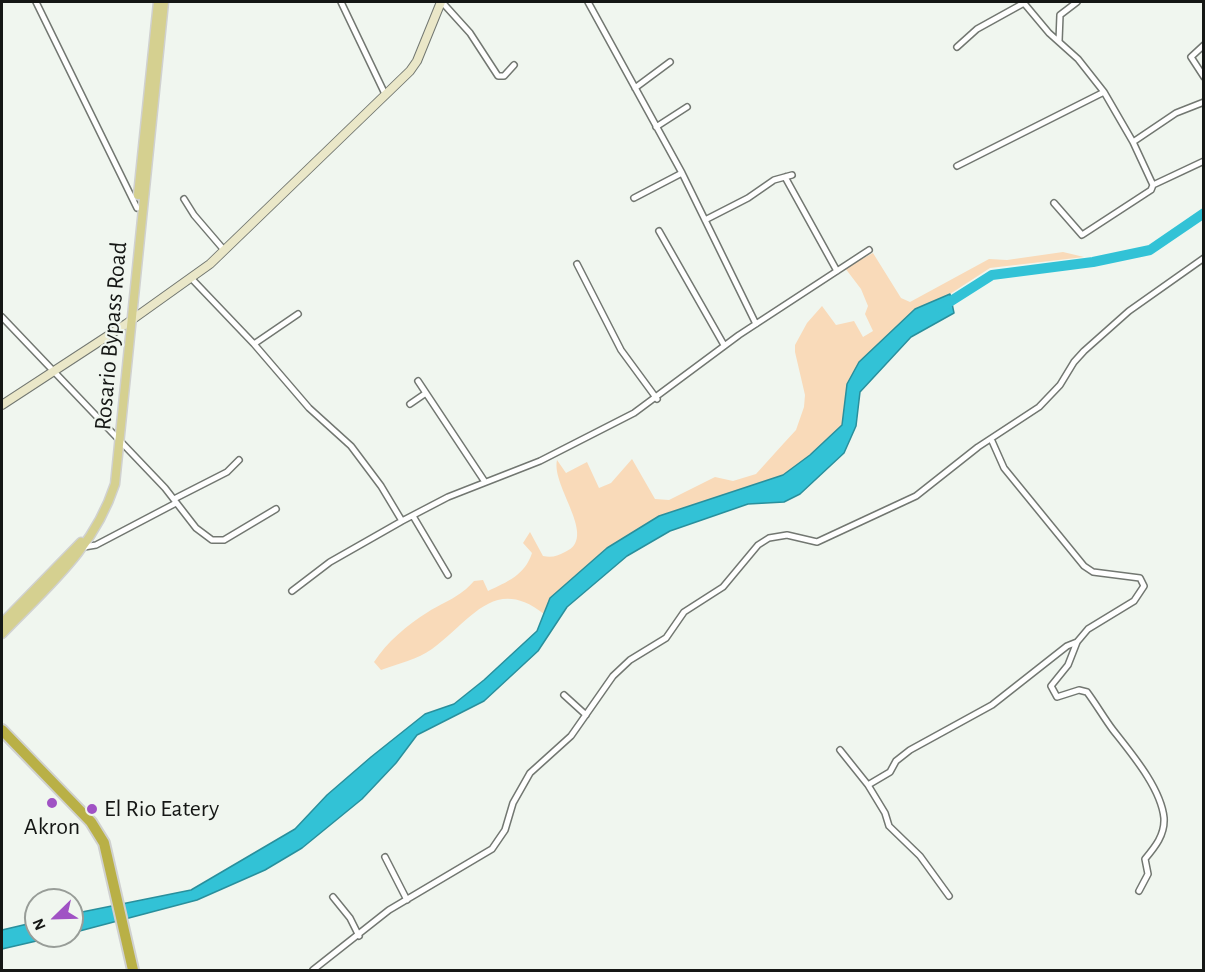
<!DOCTYPE html>
<html>
<head>
<meta charset="utf-8">
<style>
	body { margin:0 }
	#map { position:relative; width:1205px; height:972px; overflow:hidden; background:#f0f6ef; font-family:"Alegreya Sans",sans-serif }
	canvas { display:block }
	.frame { position:absolute; inset:0; border:3px solid #151715; pointer-events:none }
	.north { position:absolute; left:24px; top:888px; width:60px; height:60px; box-sizing:border-box; background:#f0f6ef; border:2px solid #989d98; border-radius:50%; rotate:247deg; font-size:16px; font-weight:700; line-height:24px; text-align:center; color:#151715 }
	.north::after { content:''; display:block; margin:auto; width:21px; height:27px; background:#a052c4; clip-path:polygon(50% 0,100% 100%,50% 72%,0 100%) }
</style>
</head>
<body>
<div id="map">
<canvas width="1205" height="972"></canvas>
<div class="frame"></div>
<div class="north">N</div>
</div>
<script>
const c = document.querySelector('canvas').getContext('2d');
c.lineJoin = 'round';
function paint(path, color) { c.fillStyle = color; c.fill(path, 'evenodd'); }
function strokePath(path, color, width, dash) { c.strokeStyle = color; c.lineWidth = width; c.lineCap = dash ? 'butt' : 'round'; c.setLineDash(dash || []); c.stroke(path); }
function label(font, color, halo, rows, align = 'center') {
  c.font = font + ' "Alegreya Sans",sans-serif'; c.lineWidth = 4.5; c.setLineDash([]); c.textBaseline = 'middle'; c.strokeStyle = halo; c.fillStyle = color; for (const [text, x, y, turn = 0] of rows) {
    c.save(); c.translate(x, y); c.rotate((+turn || 0) * Math.PI / 180); c.textAlign = isNaN(turn) ? turn : align; if (halo) c.strokeText(text, 0, 0); c.fillText(text, 0, 0); c.restore();
  }
}
const green = new Path2D(`
	M1063,252L1084,257L990,268L950,294L915,309L847,384L842,425L810,455L783,475L659,516L607,548L551,598L544,614C494,575 472,620 432,649C418,659 398,664 381,670L374,662C387,642 407,625 428,612C447,600 459,598 474,581L483,580L488,591C507,582 525,575 532,553L523,543L530,532L543,556C552,558 557,556 565,552C599,538 551,487 557,460L566,473L587,462L599,488L611,483L632,459L655,499L669,500L715,477L733,481L756,474L784,443L796,430L804,407L805,395L795,352V345L807,323L822,306L836,325L854,321L863,337L873,331L865,314L868,306L861,289L845,268L873,253L901,298L910,302L989,259L1007,260Z`);
const water = new Path2D(`
	M950,294L954,313L911,337L860,392L856,426L844,453L800,494L784,502L748,504L670,531L627,556L567,607L538,651L484,701L417,735L396,763L362,799L302,848L265,870L197,900L72,933V914L191,890L295,829L327,795L371,757L425,714L454,704L484,680L537,631L550,598L607,548L659,516L783,475L810,455L842,425L847,384L859,362L915,309Z
	M36,922V936H58L2,949V930Z`);
const river = new Path2D(`
	M940,308L992,275L1093,262L1150,250L1204,213`);
const street = new Path2D(`
	M36,2L137,208
	M341,2L385,94
	M442,2L470,33L498,76H504L514,65
	M588,2L682,173L756,324
	M1023,2L1049,33L1078,59L1104,92L1133,142L1153,185L1151,190L1082,235L1054,203
	M1059,41L1060,15L1077,2
	M1204,45L1191,57L1204,77
	M957,47L977,29L1024,3
	M635,88L670,62
	M656,127L687,107
	M1133,142L1176,113L1204,102
	M957,166L1104,92
	M785,177L837,271
	M1153,185L1204,161
	M634,198L682,173
	M184,199L194,215L224,250
	M705,220L748,198L774,180L792,175
	M659,231L724,345
	M577,264L621,350L657,399
	M191,278L254,344L309,408L351,446L381,486L402,521
	M2,317L165,488L196,528L212,540H224L276,509
	M254,344L298,314
	M418,381L485,482
	M410,404L426,393
	M992,441L1004,468L1084,566L1093,572L1140,578L1144,586L1134,601L1088,629L1077,642L1068,665L1051,686L1057,697L1079,690L1087,692C1096,704 1104,718 1113,730C1131,753 1161,788 1164,818C1165,835 1155,847 1145,859L1148,874L1139,891
	M174,499L227,472L239,460
	M413,516L448,575
	M84,547L96,545L176,503
	M292,591L330,562L402,521L448,497L540,461L634,413L739,335L869,250
	M564,695L586,715
	M840,750L868,785L885,813L889,826L920,856L949,896
	M868,785L890,772L896,761L910,750L992,705L1067,646L1077,642
	M385,857L407,900
	M333,897L350,918L359,936
	M313,970L389,910L492,849L505,830L513,803L530,773L571,736L613,676L630,660L666,638L684,612L723,587L758,545L769,538L787,535L817,542L916,496L978,447L1039,407L1060,385L1074,362L1084,351L1129,311L1204,258`);
const secondary = new Path2D(`
	M2,405L126,324L210,264L410,71L417,61L441,2`);
const primary = new Path2D(`
	M138,195L158,2
	M2,623L81,542
	M2,634C48,586 94,549 115,484L164,2`);
const highway = new Path2D(`
	M2,730L91,822L104,843L133,970`);
const markers = [
	[52,803,6,"#a052c4"],
	[92,809,6,"#a052c4"]
];
const streetNames = [
	["Rosario Bypass Road",111,336,-85]
];
const poiNames = [
	["El Rio Eatery",104,809],
	["Akron",52,827,"center"]
];
paint(green, '#f9dab9');
paint(water, '#32c2d6');
strokePath(water, '#298f9c', 1.5);
strokePath(river, '#32c2d6', 10);
strokePath(street, '#727771', 8);
strokePath(secondary, '#727771', 10);
strokePath(primary, '#d0d1d0', 11);
strokePath(highway, '#d0d1d0', 14);
strokePath(street, '#fff', 5);
strokePath(secondary, '#eae7c8', 8);
strokePath(primary, '#d5d090', 8);
strokePath(highway, '#b9b046', 10);
for (const [x, y, r, color] of markers) { const dot = new Path2D(); dot.arc(x, y, r, 0, 2 * Math.PI); c.fillStyle = color; c.fill(dot); strokePath(dot, '#f0f6ef', 2); }
label('24px', '#151715', '#f0f6ef', streetNames);
label('24px', '#151715', '#f0f6ef', poiNames, 'left');
</script>
</body>
</html>
